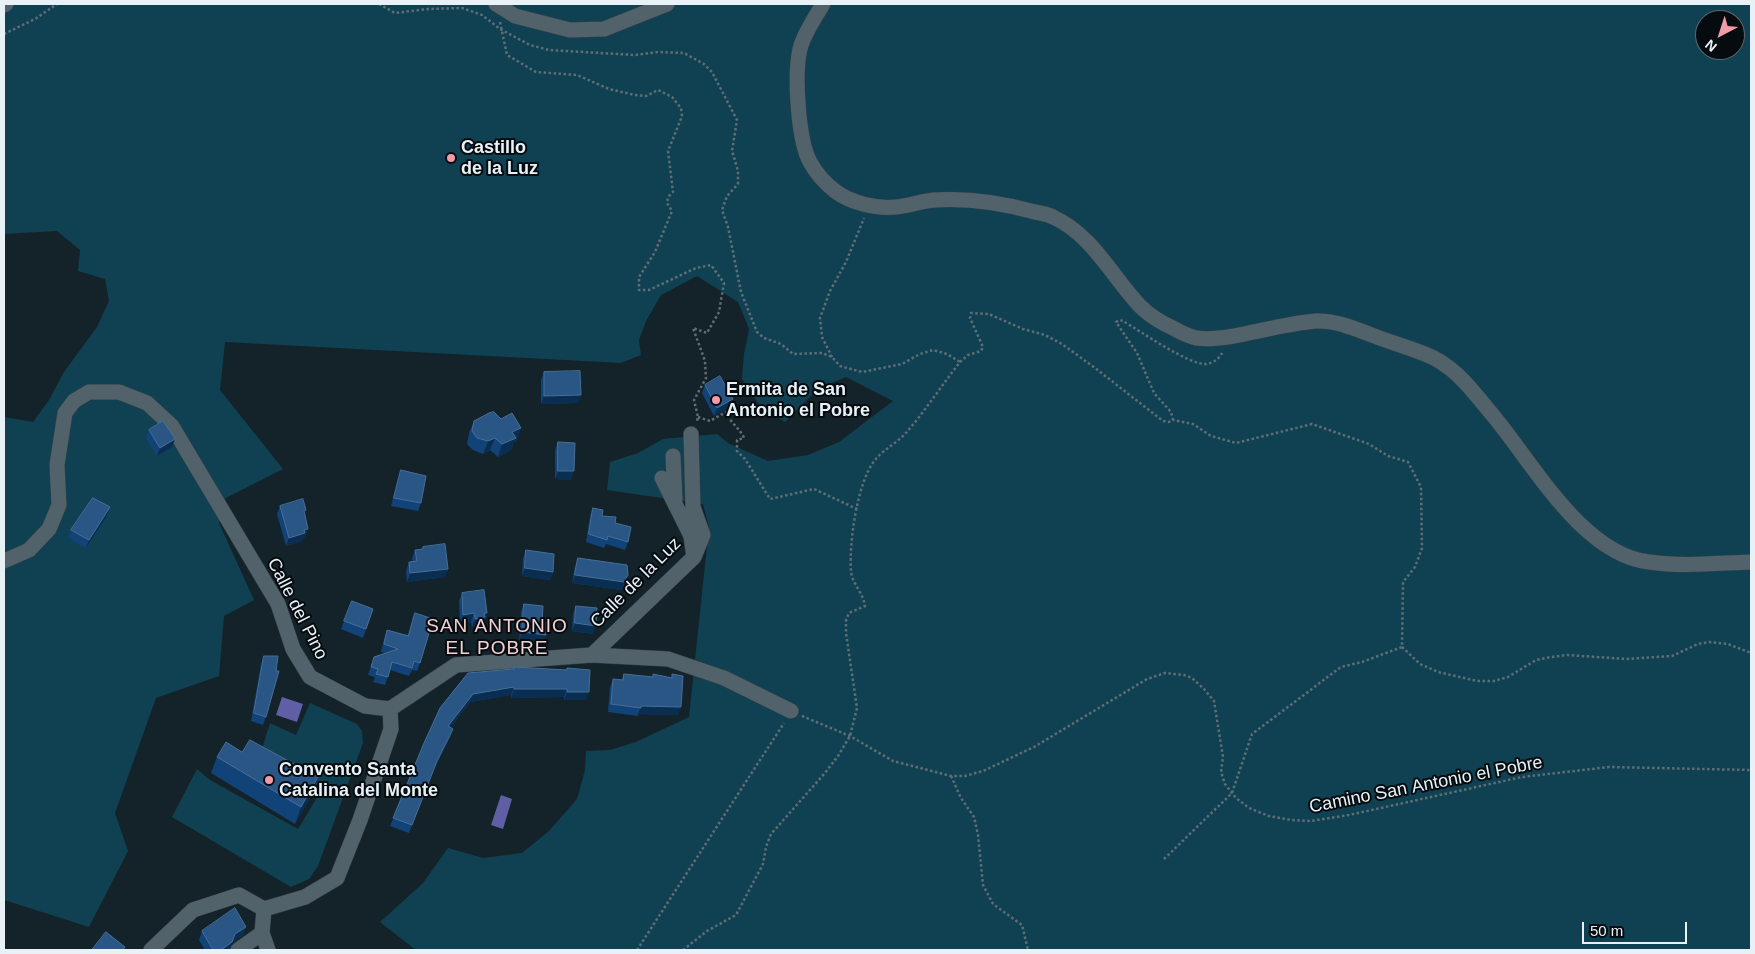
<!DOCTYPE html>
<html>
<head>
<meta charset="utf-8">
<style>
	body { margin:0 }
	#map { position:relative; width:1755px; height:954px; overflow:hidden; background:#132329; font-family:Arial,sans-serif }
	canvas { display:block }
	.frame { position:absolute; inset:0; border:5px solid #e8f2f6; pointer-events:none }
	.north { position:absolute; left:1695px; top:10px; width:50px; height:50px; box-sizing:border-box; background:#050b0e; border:1px solid #60676b; border-radius:50%; rotate:220deg; font-size:14px; font-weight:700; line-height:20px; text-align:center; color:#e8f2f6 }
	.north::after { content:''; display:block; margin:auto; width:18px; height:22px; background:#f39aa9; clip-path:polygon(50% 0,100% 100%,50% 72%,0 100%) }
	.scale { position:absolute; left:1582px; top:922px; width:105px; height:22px; box-sizing:border-box; border:2px solid #e8f2f6; border-top:0; padding-left:6px; font-size:15px; line-height:18px; white-space:nowrap; color:#e8f2f6; -webkit-text-stroke:4px #050b0e; paint-order:stroke }
</style>
</head>
<body>
<div id="map">
<canvas width="1755" height="954"></canvas>
<div class="frame"></div>
<div class="north">N</div>
<div class="scale">50 m</div>
</div>
<script>
const c = document.querySelector('canvas').getContext('2d');
c.lineJoin = 'round';
function paint(path, color) { c.fillStyle = color; c.fill(path, 'evenodd'); }
function strokePath(path, color, width, dash) { c.strokeStyle = color; c.lineWidth = width; c.lineCap = dash ? 'butt' : 'round'; c.setLineDash(dash || []); c.stroke(path); }
function label(font, color, halo, rows, align = 'center') {
  c.font = font + ' Arial,sans-serif'; c.lineWidth = 4; c.setLineDash([]); c.textBaseline = 'middle'; c.strokeStyle = halo; c.fillStyle = color; for (const [text, x, y, turn = 0] of rows) {
    c.save(); c.translate(x, y); c.rotate((+turn || 0) * Math.PI / 180); c.textAlign = isNaN(turn) ? turn : align; if (halo) c.strokeText(text, 0, 0); c.fillText(text, 0, 0); c.restore();
  }
}
const green = new Path2D(`
	M4,4H1751V950H416L380,922L423,883L448,848L483,858L522,853L549,831L577,799L585,770L586,751L610,750L636,742L689,717L709,527L703,504L607,490L610,462L638,453L663,439L717,434L728,443L768,461L808,455L839,442L893,401L846,377L818,389L785,422L760,406L742,379L744,354L749,329L738,302L697,276L661,295L646,321L639,340L641,355L621,363L225,342L220,390L283,469L222,500L219,523L254,600L224,616L219,676L156,698L115,813L128,851L89,927L4,900V417L33,422L49,400L64,372L97,327L109,301L105,279L78,271L80,250L57,231L4,234ZM1705,20H1735V50H1705Z
	M310,703L357,724L362,731L363,743L318,866L309,879L291,887L172,817L197,769L210,780L298,829L321,791L261,752L270,723L296,735Z`);
const water = new Path2D(`
	M282,697L303,704L297,722L276,715Z
	M501,795L512,799L503,829L491,825Z`);
const path = new Path2D(`
	M379,4L395,13L428,9L462,8L482,15L500,29L530,45L549,50L635,55L658,52L684,53L704,64L712,72L737,120L732,151L738,171V184L727,196L722,210L728,227L741,292L757,332L764,338L781,344L793,354L822,353L832,357L840,366L862,372L902,364L920,354L933,350L947,354L960,362
	M500,22L507,55L536,72L577,75L609,89L635,95L646,96L658,90L672,97L681,108L682,116L668,151L673,192L668,197L667,203L672,211L655,252L639,277V290H649L696,268L711,265L724,283L719,312L707,333L693,328L705,361L706,378L694,400L698,417L697,421
	M4,34L35,19L57,4
	M832,357L822,337L820,318L830,291L846,262L864,218
	M698,417L710,421L726,412C730,423 740,428 744,438L737,440V451L745,459L770,499L814,489L857,509
	M1402,647L1420,664L1438,672L1477,681H1494L1508,677L1536,660L1551,657L1567,655L1627,659L1672,656L1698,644L1709,642L1728,644L1751,653
	M802,716L850,736L893,761L951,776H965L983,771L1034,747L1147,679L1165,673L1184,675L1192,678L1204,689L1214,701L1223,757L1221,772L1225,784L1236,798L1249,808L1269,816L1291,820L1311,821L1349,815L1522,777L1609,767L1751,770
	M951,776L961,798L974,817L978,835L983,885L993,904L1022,925L1028,950
	M1164,859L1232,793L1252,734L1341,667L1362,662L1402,647L1403,582L1415,567L1422,548L1421,487L1408,462L1388,456L1369,444L1312,424L1236,443L1211,436L1193,424L1173,420
	M637,950L784,723
	M683,950L707,931L736,915L763,864L766,847L771,834L825,773L838,756L850,736L857,708L846,633V620L849,613L865,606C863,592 852,584 851,571C849,543 857,482 875,460C883,450 895,444 904,435C924,413 941,386 960,362L968,355L981,351L983,347L970,318L971,313L989,314L1023,329L1045,335L1062,344L1095,368L1163,421L1169,422L1173,420L1171,412L1154,393L1137,353L1116,322L1120,320L1123,321C1140,331 1189,365 1206,364C1213,363 1219,359 1222,353`);
const minor = new Path2D(`
	M496,4L515,16L570,30L604,29L667,4
	M823,4C815,18 804,33 800,49C794,74 798,140 810,162C816,173 826,184 835,191C851,203 876,209 896,207C909,206 921,201 934,200C967,198 1002,203 1035,212C1041,213 1047,214 1053,217C1093,235 1112,277 1141,307C1150,316 1162,323 1173,328C1180,332 1188,336 1196,338C1209,340 1222,338 1234,336C1260,331 1291,323 1316,321C1337,320 1358,330 1377,337C1393,343 1410,348 1425,354C1454,365 1472,390 1491,413C1532,461 1581,554 1649,562C1683,567 1718,563 1751,562
	M4,5L6,4
	M673,456L675,500
	M662,478L691,536L694,557
	M4,561L29,550L49,529L59,505L57,465L65,413L74,401L89,392H119L147,403L172,426L278,604L293,649L310,677L365,706L390,709L456,665L592,655L668,659L724,678L791,711
	M592,655L694,557L703,535L693,507L691,434
	M264,909L262,933L268,950
	M151,950L193,910L239,895L264,909L305,897L337,878L360,820L391,729L390,709
	M238,950L262,933`);
const wall = new Path2D(`
	M544,372L581,395L578,403L541,404V380Z
	M705,385L730,407L714,416L702,393Z
	M474,421L517,441L514,442L511,450L498,457L490,450L483,454L473,450L467,444L469,433Z
	M149,430L172,447L157,456L146,438Z
	M558,442L571,480L555,479V450Z
	M401,470L421,503L418,511L391,506L398,478Z
	M280,506L304,514L305,537L303,538L302,541L286,546L277,514Z
	M110,507L107,516L86,548L68,538L71,530Z
	M593,508L602,516L615,523L628,542L625,550L606,544L604,548L586,542L590,516Z
	M423,547L448,569L445,577L407,582L406,571L409,562H413L412,559L415,550H422Z
	M526,550L553,572L550,580L522,576L523,558Z
	M578,558L625,583L621,590L572,583L575,566Z
	M462,593L487,613L482,626L472,627L471,622L460,623L459,601Z
	M352,601L373,609L363,638L341,629Z
	M524,604L542,622L546,635L543,643L519,641L521,612Z
	M576,606L593,634L572,631L573,614Z
	M415,613L426,629L420,663L417,671L412,670L409,676L390,670L385,685L373,682L375,677L368,675L374,657L385,653L381,652L384,639L387,630L408,635Z
	M264,656L266,717L263,725L251,721L261,664Z
	M514,667L566,670L567,668L586,700H564V697L511,698V695L470,702L450,728L453,729L450,737L434,769L409,833L390,826L440,708L513,669Z
	M624,674L652,677L653,674L671,678L672,674L678,715L638,714V716L608,712L610,687L613,679L621,680Z
	M217,757L312,794L295,824L211,773Z
	M246,927L243,935L232,943L229,950H205L199,940L202,931Z`);
const shadedWall = new Path2D(`
	M581,395L578,403L541,404L544,396Z
	M733,399L730,407L714,416L717,408Z
	M521,428L517,441L514,442L511,450L498,457L502,444L512,432Z
	M495,438L490,450L483,454L488,441Z
	M175,439L172,447L157,456L160,448Z
	M558,471H574L571,480L555,479Z
	M110,507L107,516L86,548L89,540Z
	M308,529L305,537L303,538L302,541L286,546L289,538L304,530Z
	M525,568L553,572L550,580L522,576Z
	M448,569L445,577L407,582L410,573Z
	M575,575H628L621,590L572,583Z
	M474,613L471,622L460,623L463,615Z
	M484,613H487L482,626L472,627L475,619Z
	M575,623L596,626L593,634L572,631Z
	M522,632L546,635L543,643L519,641Z
	M514,687L511,695L470,702L445,735L448,726L473,694Z
	M514,689H567L564,697L511,698Z
	M567,692H589L586,700H564Z
	M641,706L681,707L678,715L638,714Z
	M453,729L450,737L434,769L409,833L437,761Z
	M318,777L312,794L295,824L301,807Z
	M246,927L243,935L232,943L229,950H221L235,934Z`);
const building = new Path2D(`
	M580,371L581,395L544,396V372Z
	M720,376L733,399L717,408L705,385Z
	M494,412L501,419L512,413L521,428L512,432L516,438L502,444L495,438L488,441L477,438L472,431L474,421L489,413Z
	M163,421L175,439L160,448L149,430Z
	M558,442L575,443L574,471H558Z
	M401,470L426,476L421,503L394,498Z
	M93,498L110,507L89,540L71,530Z
	M303,499L306,510L304,511L308,529L304,530L305,533L289,538L280,506Z
	M593,508L603,510L602,516L616,517L615,523L631,527L628,542L608,536L607,540L589,534Z
	M445,544L448,569L410,573L409,562L417,561L415,550L423,549V547Z
	M526,550L554,554L553,572L525,568Z
	M578,558L627,565L628,575L624,582L575,575Z
	M484,590L487,613H484L485,617L475,619L474,613L463,615L462,593Z
	M352,601L373,609L366,629L344,621Z
	M524,604L543,606L542,622L547,623L546,635L522,632Z
	M576,606L597,608L596,626L575,623Z
	M415,613L430,618L426,629L430,630L420,663L414,661L412,668L392,662L388,677L376,674L378,669L371,667L374,657L398,649L384,644L387,630L408,636Z
	M264,656H278L276,671H279L266,717L254,713Z
	M514,667L567,670V668L590,670L589,692H567V689H514V687L473,694L448,726L453,729L437,761L412,825L393,818L424,743L440,708L468,673L514,669Z
	M624,674L653,677V674L672,678V674L683,676L681,707L641,706V708L611,704L613,679L623,680Z
	M250,740L318,777L301,807L217,757L226,742L242,752Z
	M235,908L246,927L235,934L232,942L221,950H213L202,931Z
	M106,932L125,947L123,950H92Z`);
const markers = [
	[451,158,5,"#f39aa9"],
	[716,400,5,"#f39aa9"],
	[269,780,5,"#f39aa9"]
];
const poiNames = [
	["Castillo",461,148],
	["de la Luz",461,169],
	["Ermita de San",726,390],
	["Antonio el Pobre",726,411],
	["Convento Santa",279,770],
	["Catalina del Monte",279,791]
];
const streetNames = [
	["Calle de la Luz",636,583,-45],
	["Calle del Pino",297,609,63],
	["Camino San Antonio el Pobre",1426,785,-11]
];
const neighbourhoodNames = [
	["SAN ANTONIO",497,627],
	["EL POBRE",497,649]
];
paint(green, '#104153');
paint(water, '#605ea4');
strokePath(minor, '#343f44', 16);
strokePath(path, '#606e74', 2.5, [2.5, 2.5]);
strokePath(minor, '#51626a', 15);
paint(wall, '#124378');
paint(shadedWall, '#092e52');
paint(building, '#295685');
strokePath(building, '#476e97', 1);
for (const [x, y, r, color] of markers) { const dot = new Path2D(); dot.arc(x, y, r, 0, 2 * Math.PI); c.fillStyle = color; c.fill(dot); strokePath(dot, '#050b0e', 2); }
label('bold 18px', '#e8f2f6', '#050b0e', poiNames, 'left');
label('18px', '#e8f2f6', '#050b0e', streetNames);
c.letterSpacing = '1px';
label('19px', '#f4d0d5', '#050b0e', neighbourhoodNames);
c.letterSpacing = '0px';
</script>
</body>
</html>
